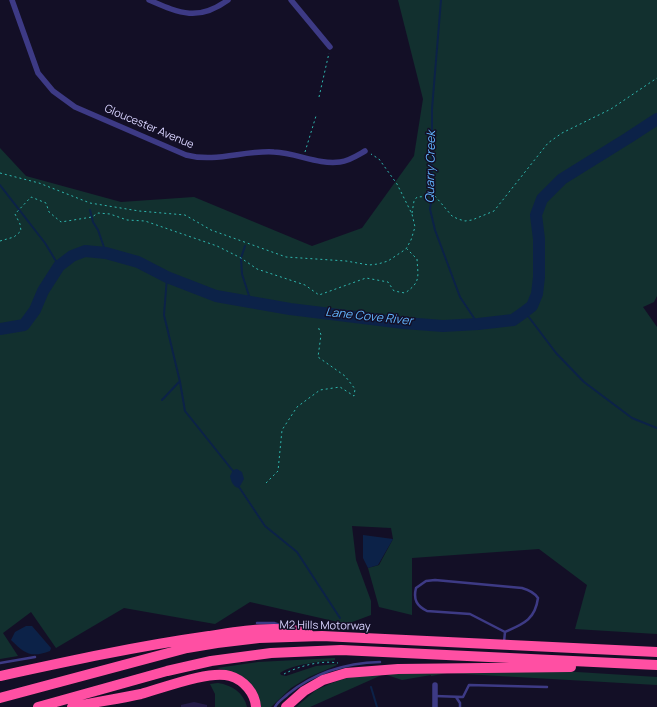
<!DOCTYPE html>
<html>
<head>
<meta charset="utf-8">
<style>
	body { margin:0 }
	canvas { display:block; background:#130f26 }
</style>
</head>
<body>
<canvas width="657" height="707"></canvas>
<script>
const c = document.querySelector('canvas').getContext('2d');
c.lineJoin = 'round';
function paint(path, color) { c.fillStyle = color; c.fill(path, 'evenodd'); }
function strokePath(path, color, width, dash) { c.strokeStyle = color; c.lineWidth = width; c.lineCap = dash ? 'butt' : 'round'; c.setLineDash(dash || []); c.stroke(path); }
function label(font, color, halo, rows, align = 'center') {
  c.font = font + ' Manrope,sans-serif'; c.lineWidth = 3; c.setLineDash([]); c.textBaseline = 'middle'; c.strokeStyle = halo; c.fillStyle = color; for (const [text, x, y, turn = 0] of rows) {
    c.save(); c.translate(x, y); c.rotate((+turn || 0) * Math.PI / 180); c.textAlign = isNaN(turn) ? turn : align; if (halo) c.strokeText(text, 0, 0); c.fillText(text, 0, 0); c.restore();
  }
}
const green = new Path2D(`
	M398,0H657V296L654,302L643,307L657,327V634L575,629L587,585L539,549L412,558V615L379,607L368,568L379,565L393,539L391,528L352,526L356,560L371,601V615L347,624L250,602L215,624L124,608L56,648L31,612L3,633L18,656L0,659V148L26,176L121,202L194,197L312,246L362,228L414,156L423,99Z
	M335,658V660C320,662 292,664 280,673L281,675L286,676L316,666L336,664L337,665L309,677L291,688L271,707H261L258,697L238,674L217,668L258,662Z
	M561,671L657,677V685L447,673L431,676V675L402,680L384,674L310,707H296L316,690L332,683L347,678L384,672Z
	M218,683C232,685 244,693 247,707H215V694L210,684Z`);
const water = new Path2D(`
	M237,469L242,472L244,479L239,488C233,487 231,481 230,476L233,470Z
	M363,535L393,539L378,565L368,568L363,558Z
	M26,626H32L51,648L50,651C31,658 25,654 11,640L15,632Z`);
const stream = new Path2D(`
	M441,0L432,109V197L430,209L435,230L460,297L478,324
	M0,185L45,243L59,266
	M90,210L93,222L98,230L106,253
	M245,246L241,258L242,274L251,302
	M167,277L164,315L180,382L185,411L233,471
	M525,312L556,353L584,382L632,418L657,428
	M162,400L179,382
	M239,487L265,526L297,552L340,618
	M371,687L377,707`);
const river = new Path2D(`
	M0,329L24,325L35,310L43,291L59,266L72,256L85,251L106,253L138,262L167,277L216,296L290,309L404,323L443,326L478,324L513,320L523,313L532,306L537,294L539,277V239L536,215L542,199L562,179L628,138L657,119`);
const building = new Path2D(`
	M194,702L207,705V707H181V705Z`);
const path = new Path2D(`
	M319,97L329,53
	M305,152L316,116
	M0,173L39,183L90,203L139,211L185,215L211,230L286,257L346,261L369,265L378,264L388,261L406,249L411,240L415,227L412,214L397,184L379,159L371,154
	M412,213L414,201L417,197L435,196L452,216L458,219L465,221L472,220L494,211L548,143L562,133L611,109L657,78
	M0,241L14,237L21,231L20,224L15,214L31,197L46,203L49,212L61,222L92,217L98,213L110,214L127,220L145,221L217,246L241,258L257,269L305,285L319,295L366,278L388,282L394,291L405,293C421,282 418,277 417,259L407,249
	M266,483L278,471L282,430L297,407L320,390L340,387L354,396L355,389L345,376L318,357L321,335L318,326
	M284,674C299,666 321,660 338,663`);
const service = new Path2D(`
	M435,580L522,588C529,590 534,592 538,598C535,620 523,624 505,632L470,614L427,611C417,606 413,600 416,588L426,581Z
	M257,623H274L280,625
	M504,642L505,632
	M0,663L35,657
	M435,696L463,697L469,685L547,687
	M456,697L460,703V707
	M275,707C278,701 284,698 288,694C315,672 345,663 380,662`);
const minor = new Path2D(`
	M12,0L38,73L53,91L75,107L186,155C216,163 244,150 274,152C297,153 318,165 340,162C349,161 358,155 365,151
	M149,0C179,13 198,22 228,0
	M291,0L330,47
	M435,685V707`);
const motorway = new Path2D(`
	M0,676C69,661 138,646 209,636C241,631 277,625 308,633
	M0,698L187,648L217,643L259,638L322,636L657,652
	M38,707L167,671L211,661L271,653L341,650L657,665
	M72,707C95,702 118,699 141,694C163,688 209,670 230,676C244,680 255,693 256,707
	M286,707L304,691L323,680L346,673L398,669L571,667`);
const streetNames = [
	["Gloucester Avenue",149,127,23],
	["M2 Hills Motorway",325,626,1]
];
const waterNames = [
	["Quarry Creek",431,167,-89],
	["Lane Cove River",369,317,6]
];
paint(green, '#12302f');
paint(water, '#0c2248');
strokePath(stream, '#0c2248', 2);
strokePath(river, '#0c2248', 12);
paint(building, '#241b47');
strokePath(path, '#2fb8b0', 1, [2, 3]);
strokePath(service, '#3d3a85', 2.5);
strokePath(minor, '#3d3a85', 5.5);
strokePath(motorway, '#ff4fa3', 10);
label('11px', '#d9d4ff', '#130f26', streetNames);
label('italic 12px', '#62b6ff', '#130f26', waterNames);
</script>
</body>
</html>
